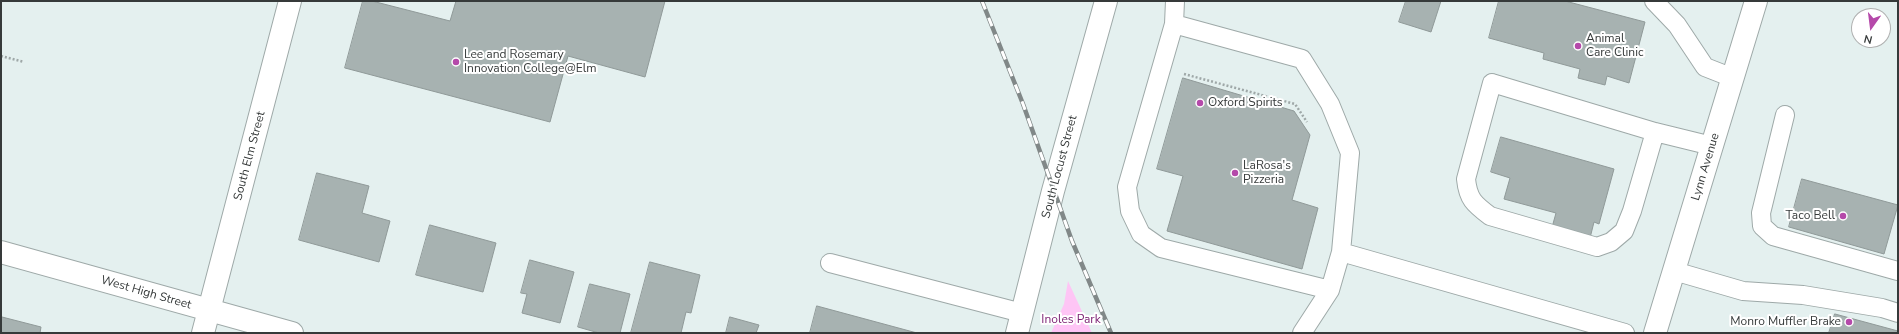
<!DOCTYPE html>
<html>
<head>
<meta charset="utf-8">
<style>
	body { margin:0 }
	#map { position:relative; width:1899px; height:334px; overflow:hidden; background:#e4f0ef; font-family:"Nunito Sans",sans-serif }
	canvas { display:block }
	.frame { position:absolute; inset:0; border:2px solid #363a3a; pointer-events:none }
	.north { position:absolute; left:1851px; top:8px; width:40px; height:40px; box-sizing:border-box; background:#fff; border:1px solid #afb0b0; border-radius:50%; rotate:194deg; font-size:11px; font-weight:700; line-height:16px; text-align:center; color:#363a3a }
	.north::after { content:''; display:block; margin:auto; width:14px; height:18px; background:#b549aa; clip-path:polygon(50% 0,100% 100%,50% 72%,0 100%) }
</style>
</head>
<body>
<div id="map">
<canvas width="1899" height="334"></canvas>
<div class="frame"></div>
<div class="north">N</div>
</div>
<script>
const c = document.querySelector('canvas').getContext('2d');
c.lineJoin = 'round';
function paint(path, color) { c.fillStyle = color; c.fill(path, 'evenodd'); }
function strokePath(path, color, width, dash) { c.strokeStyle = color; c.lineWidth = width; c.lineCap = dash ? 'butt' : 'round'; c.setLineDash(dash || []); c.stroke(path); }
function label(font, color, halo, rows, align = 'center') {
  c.font = font + ' "Nunito Sans",sans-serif'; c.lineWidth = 4; c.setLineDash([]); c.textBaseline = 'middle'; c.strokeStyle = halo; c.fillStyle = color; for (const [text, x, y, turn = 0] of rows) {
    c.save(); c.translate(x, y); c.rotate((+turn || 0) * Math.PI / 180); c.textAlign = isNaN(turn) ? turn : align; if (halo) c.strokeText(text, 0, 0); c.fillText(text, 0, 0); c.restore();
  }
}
const green = new Path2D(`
	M1068,281L1092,333H1051L1064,304Z`);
const building = new Path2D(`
	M363,1H372L450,21L456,1H665L645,77L568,56L550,122L345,68Z
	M1406,1H1441L1431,32L1399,22Z
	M1499,1H1565L1645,22L1629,83L1607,76L1605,85L1578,78L1580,69L1543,59L1544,53L1489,38Z
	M1183,78L1294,111L1310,135L1292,200L1318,208L1302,269L1167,231L1183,176L1157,169Z
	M1501,137L1614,169L1599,224L1594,222L1589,242L1551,231L1556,213L1504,199L1510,178L1491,172Z
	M317,173L369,186L362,213L390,221L379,262L299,240Z
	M1802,179L1898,205L1884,254L1789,227Z
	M430,225L496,243L483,292L416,275Z
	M530,260L574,272L560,323L522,313L527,294L521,293Z
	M650,262L700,275L691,313L686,312L681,333H631Z
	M590,284L630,294L620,333H599L578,327Z
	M817,306L917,333H810Z
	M1835,314L1898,331V333H1829Z
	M2,317L41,327L40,333H1Z
	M730,317L759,325L756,333H726Z`);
const path = new Path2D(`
	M1,56L24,62
	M1184,74L1295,104L1307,122`);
const service = new Path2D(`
	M1175,1L1174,24L1302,59L1330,104L1350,153L1341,252L1625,333
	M1654,1L1677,25L1705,67L1733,78
	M1174,24L1127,187L1130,211L1141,234L1161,248L1330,290
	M1785,115L1761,213L1762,226L1773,236L1898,271
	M1655,132L1632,211L1624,231L1611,242L1597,247L1490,216C1474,204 1468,199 1466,179L1492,83L1655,132L1712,146
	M830,263L1022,313
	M1674,271L1743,291L1803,295L1882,308L1898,313
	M1302,333L1330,290L1341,252`);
const minor = new Path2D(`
	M203,333L290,1
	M1655,333L1756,1`);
const tertiary = new Path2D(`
	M1,252L292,333
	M1017,333L1053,191L1106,1`);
const rail = new Path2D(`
	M982,1L1023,104L1072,241L1111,333`);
const markers = [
	[1578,46,4,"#b549aa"],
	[456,62,4,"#b549aa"],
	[1200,103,4,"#b549aa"],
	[1235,173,4,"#b549aa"],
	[1843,216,4,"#b549aa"],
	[1849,322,4,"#b549aa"]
];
const poiNames = [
	["Animal",1586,39],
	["Care Clinic",1586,53],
	["Lee and Rosemary",464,55],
	["Innovation College@Elm",464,69],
	["Oxford Spirits",1208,103],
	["LaRosa's",1243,166],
	["Pizzeria",1243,180],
	["Taco Bell",1835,216,"right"],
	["Monro Muffler Brake",1841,322,"right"]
];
const streetNames = [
	["South Elm Street",250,156,-75],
	["South Locust Street",1060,167,-75],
	["Lynn Avenue",1706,167,-73],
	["West High Street",146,293,16]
];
const parkNames = [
	["Inoles Park",1071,320]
];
paint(green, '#fec5f5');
paint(building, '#a7b2b1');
strokePath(building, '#8f9998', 1);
strokePath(service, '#9ea9a8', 20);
strokePath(minor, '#9ea9a8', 24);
strokePath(tertiary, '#9ea9a8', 24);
strokePath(path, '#9fa8a8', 2.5, [2, 2]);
strokePath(service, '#fff', 18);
strokePath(minor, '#fff', 22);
strokePath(tertiary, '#fff', 22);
strokePath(rail, '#818888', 4.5);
strokePath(rail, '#fff', 3, [9]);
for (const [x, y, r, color] of markers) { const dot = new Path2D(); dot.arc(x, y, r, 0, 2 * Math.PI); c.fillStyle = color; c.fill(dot); strokePath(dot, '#fff', 1.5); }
label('12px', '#363a3a', '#fff', poiNames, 'left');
label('12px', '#363a3a', '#fff', streetNames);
label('12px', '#7c2274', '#fff', parkNames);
</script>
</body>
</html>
